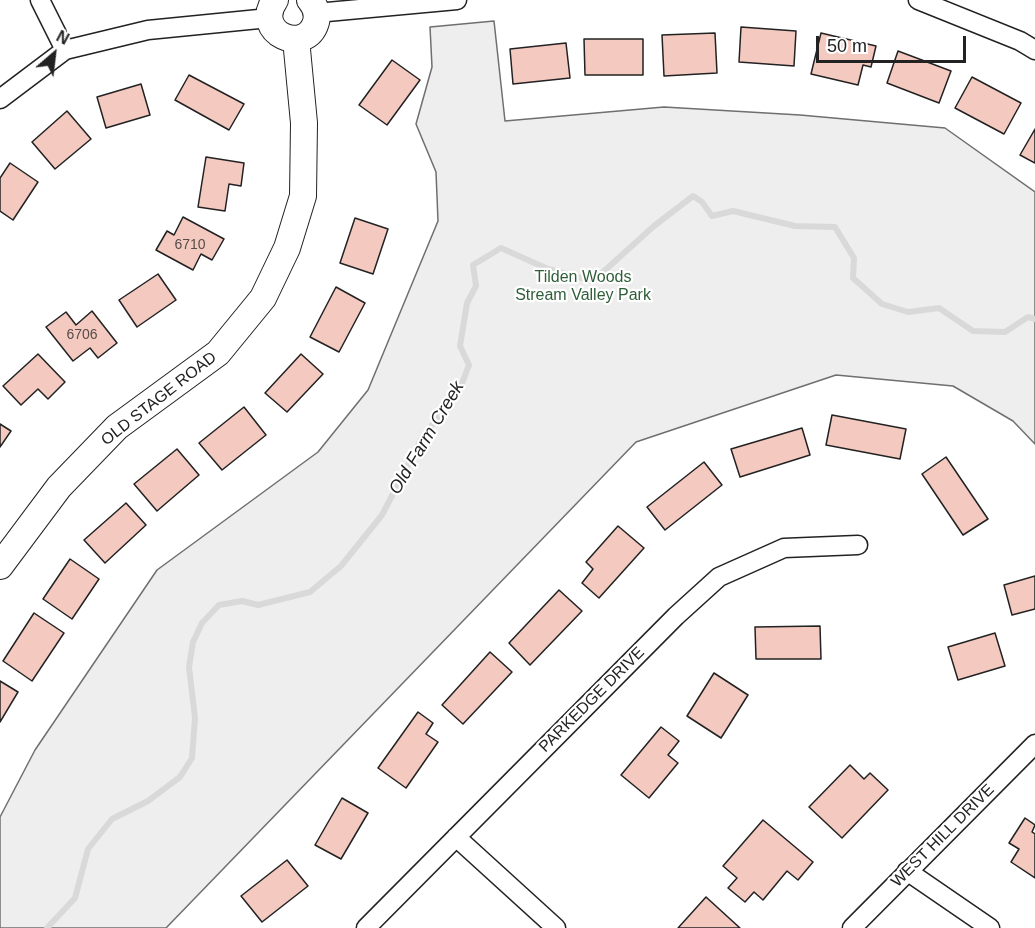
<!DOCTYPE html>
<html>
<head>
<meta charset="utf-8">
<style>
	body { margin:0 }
	#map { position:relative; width:1035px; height:928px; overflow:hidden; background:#fff; font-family:Helvetica,sans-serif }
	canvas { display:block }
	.north { position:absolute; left:24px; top:24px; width:60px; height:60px; -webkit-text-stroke:4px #fff; paint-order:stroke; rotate:28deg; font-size:16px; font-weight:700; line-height:24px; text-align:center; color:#222 }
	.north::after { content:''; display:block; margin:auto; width:21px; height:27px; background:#222; clip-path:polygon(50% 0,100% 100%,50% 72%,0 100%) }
	.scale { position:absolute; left:816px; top:36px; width:150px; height:27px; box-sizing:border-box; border:3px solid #222; border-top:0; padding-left:8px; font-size:18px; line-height:21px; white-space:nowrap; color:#222; -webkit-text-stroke:4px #fff; paint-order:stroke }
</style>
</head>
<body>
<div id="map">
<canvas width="1035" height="928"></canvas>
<div class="north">N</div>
<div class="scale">50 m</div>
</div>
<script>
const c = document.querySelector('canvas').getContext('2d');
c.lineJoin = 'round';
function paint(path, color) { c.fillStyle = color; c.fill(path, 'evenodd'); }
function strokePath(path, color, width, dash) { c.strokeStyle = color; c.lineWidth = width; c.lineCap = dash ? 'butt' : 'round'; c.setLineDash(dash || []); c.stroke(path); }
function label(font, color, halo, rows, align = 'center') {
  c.font = font + ' Helvetica,sans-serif'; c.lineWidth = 4.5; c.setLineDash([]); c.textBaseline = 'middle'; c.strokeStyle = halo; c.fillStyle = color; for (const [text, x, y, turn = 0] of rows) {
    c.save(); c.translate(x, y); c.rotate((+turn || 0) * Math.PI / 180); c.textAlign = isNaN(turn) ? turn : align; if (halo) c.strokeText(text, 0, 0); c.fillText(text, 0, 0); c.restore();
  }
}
const green = new Path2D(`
	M494,21L505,121L664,107L800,115L945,128L1035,192V444L1013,421L953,386L836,375L636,442L166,928H0V817L35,750L157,570L318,452L368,390L438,221L436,172L416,124L432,67L430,27Z`);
const stream = new Path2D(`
	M47,928L75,898L88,849L112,819L148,801L180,777L192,758L195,718L189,667L193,642L202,623L219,605L242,601L258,605L310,592L341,566L382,515L421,440L461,386L469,365L460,346L467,303L476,286L473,265L501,248L548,269L593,281L654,226L693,196L702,202L712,216L733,211L795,226L835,227L854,258L853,278L882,304L908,312L939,308L973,331L1005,332L1028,317L1035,319`);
const building = new Path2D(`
	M741,27L796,31L794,66L739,62Z
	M715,33L717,73L664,76L662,35Z
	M821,33L876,46L871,67L863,65L858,85L811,74Z
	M584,39H643V75H585Z
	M566,43L570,78L513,84L510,49Z
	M898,51L951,71L939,103L887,83Z
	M392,60L420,80L387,125L359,105Z
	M189,75L244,104L229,130L175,100Z
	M972,77L1021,103L1004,134L955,108Z
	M141,84L150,115L106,128L97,97Z
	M67,111L91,139L55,169L32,142Z
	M1035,129V163L1020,155Z
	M206,157L244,163L241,186L229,184L225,211L198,207Z
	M10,163L38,182L13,220L0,211V178Z
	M183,217L224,239L212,260L201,254L193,270L156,250L167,231L174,235Z
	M355,218L388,229L373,274L340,263Z
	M158,274L176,300L137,327L119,300Z
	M336,287L365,303L339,352L310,337Z
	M92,311L117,343L98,358L90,348L73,361L46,327L66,312L76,325Z
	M38,354L65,382L48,399L38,389L21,405L3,386Z
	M301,354L323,374L287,412L265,393Z
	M244,407L266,435L222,470L199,443Z
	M832,415L906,429L900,459L826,445Z
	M0,424L11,431L0,447Z
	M802,428L810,455L740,477L731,449Z
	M177,449L199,475L157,511L134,484Z
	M946,457L988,519L963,535L922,474Z
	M704,462L722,485L665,530L647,507Z
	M126,503L146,525L105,563L84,540Z
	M618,526L644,548L599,598L582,583L593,569L586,562Z
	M70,559L99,579L72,619L43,599Z
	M1035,576V609L1012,615L1004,585Z
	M559,590L582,611L530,665L509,643Z
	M34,613L64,633L32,681L3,661Z
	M820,626L821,659H756L755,627Z
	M995,633L1005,666L958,680L948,647Z
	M490,652L512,672L463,724L442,705Z
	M714,673L748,695L721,738L687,716Z
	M0,681L18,692L0,722Z
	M418,712L433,723L426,734L438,742L406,788L378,768Z
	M661,727L679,741L668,755L678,763L649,798L621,775Z
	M850,765L864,779L870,773L888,790L842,838L809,807Z
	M342,798L368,813L341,859L315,845Z
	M1025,818L1035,825L1032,832L1035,834V878L1011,862L1019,849L1009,843Z
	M763,820L813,862L798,880L787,871L763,900L754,892L745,902L728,888L737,878L723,866Z
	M287,860L308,886L262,922L241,896Z
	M706,897L740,928H678Z`);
const street = new Path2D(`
	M40,0L65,50
	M918,0L1020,41L1035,50
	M316,13L457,0
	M0,99L65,50L148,30L269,18
	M456,837L556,928
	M907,871L990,928
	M366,928L676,616L719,577L784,548L858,545
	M852,928L1035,744`);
const secondary = new Path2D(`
	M275,0C252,33 306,56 316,22C318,14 315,6 310,0
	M0,566L59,487L117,427L218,353L263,298L287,248L303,196L304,123L296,39`);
const numberNames = [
	["6710",190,245],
	["6706",82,335]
];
const parkNames = [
	["Tilden Woods",583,278],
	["Stream Valley Park",583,296]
];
const streetNames = [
	["OLD STAGE ROAD",159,399,-38],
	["PARKEDGE DRIVE",592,700,-45],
	["WEST HILL DRIVE",943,836,-45]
];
const waterNames = [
	["Old Farm Creek",427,438,-59]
];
paint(green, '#eee');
strokePath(green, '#6f6f6f', 1.5);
strokePath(stream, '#d9d9d9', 6);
paint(building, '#f3c9c0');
strokePath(building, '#222', 1.5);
strokePath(street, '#222', 21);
strokePath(secondary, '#222', 28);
strokePath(street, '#fff', 18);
strokePath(secondary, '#fff', 26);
label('14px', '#564c4a', null, numberNames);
label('16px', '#2f5e38', '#fff', parkNames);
label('16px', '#222', '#fff', streetNames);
label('italic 18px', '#222', '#fff', waterNames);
</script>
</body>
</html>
